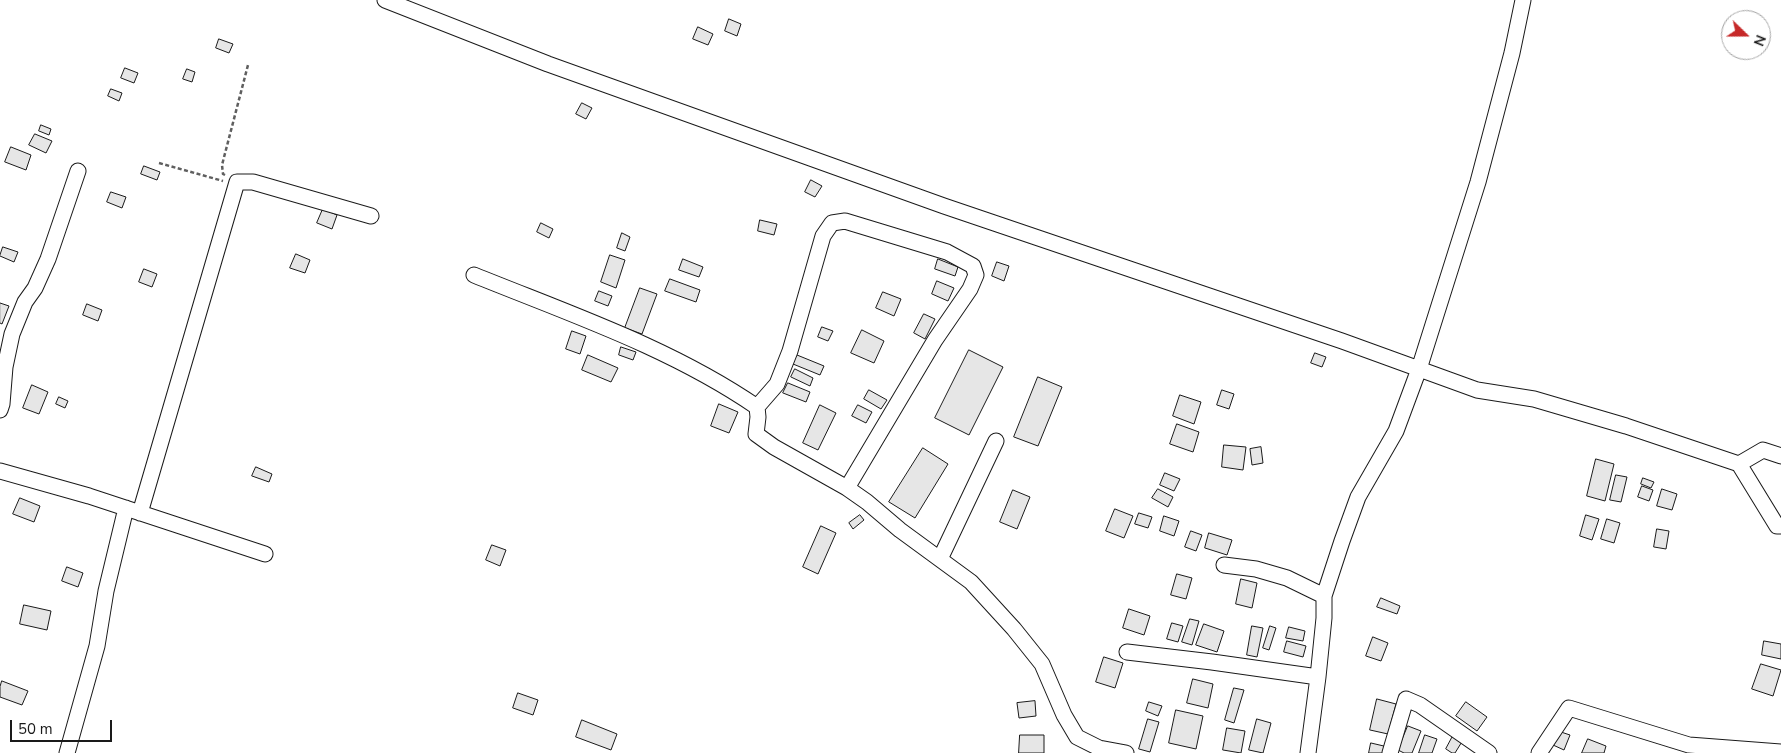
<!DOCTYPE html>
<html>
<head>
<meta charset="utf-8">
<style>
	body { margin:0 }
	#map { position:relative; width:1781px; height:753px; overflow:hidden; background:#fff; font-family:"Nunito Sans",sans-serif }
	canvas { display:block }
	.north { position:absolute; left:1721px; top:10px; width:50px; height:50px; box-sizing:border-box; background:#fff; border:1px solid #a3a3a3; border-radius:50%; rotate:112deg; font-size:14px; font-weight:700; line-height:20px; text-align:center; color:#1a1a1a }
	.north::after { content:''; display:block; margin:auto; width:18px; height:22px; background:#c62828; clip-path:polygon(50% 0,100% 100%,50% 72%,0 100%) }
	.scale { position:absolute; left:10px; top:720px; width:102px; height:22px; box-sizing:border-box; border:2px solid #1a1a1a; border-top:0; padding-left:6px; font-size:15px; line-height:18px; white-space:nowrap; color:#1a1a1a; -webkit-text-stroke:4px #fff; paint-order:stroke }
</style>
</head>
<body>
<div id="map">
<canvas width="1781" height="753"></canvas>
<div class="north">N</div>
<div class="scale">50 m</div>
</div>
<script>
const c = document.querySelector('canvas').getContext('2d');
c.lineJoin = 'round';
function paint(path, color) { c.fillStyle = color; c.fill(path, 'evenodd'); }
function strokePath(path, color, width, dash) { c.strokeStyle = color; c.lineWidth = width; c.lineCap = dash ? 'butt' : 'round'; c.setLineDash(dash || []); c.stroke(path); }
const building = new Path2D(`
	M729,19L741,24L737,36L725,31Z
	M698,27L713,34L708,45L693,39Z
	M219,39L233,44L229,53L216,48Z
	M125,68L138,73L134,83L121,78Z
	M187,69L195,72L192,82L183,79Z
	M111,89L122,93L119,101L108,96Z
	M582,103L592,108L586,119L576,114Z
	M41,125L51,129L49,135L39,131Z
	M35,134L52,141L46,153L29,145Z
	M11,147L31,155L26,170L5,162Z
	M144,166L160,172L157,180L141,174Z
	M811,180L822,186L815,197L805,192Z
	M111,192L126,197L122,208L107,202Z
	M323,209L337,215L332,229L317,223Z
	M760,220L777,224L774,235L758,231Z
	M541,223L553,229L549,238L537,232Z
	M622,233L630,237L625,251L617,248Z
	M3,247L18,252L14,262L0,256Z
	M296,254L310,260L305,273L290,268Z
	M610,255L625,260L616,288L601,282Z
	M683,259L703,267L699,277L679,270Z
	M938,259L958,267L955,276L935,269Z
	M997,262L1009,266L1004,281L992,276Z
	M144,269L157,274L152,287L139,282Z
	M670,279L700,290L696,302L665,291Z
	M937,281L954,288L948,301L932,294Z
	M640,288L657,294L642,334L625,328Z
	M599,291L612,296L608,306L595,301Z
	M883,292L901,299L894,316L876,308Z
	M0,303L9,306L2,324L0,323Z
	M87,304L102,310L98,321L83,315Z
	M924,314L935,319L925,339L914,333Z
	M822,327L833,331L828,341L818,337Z
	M862,330L884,341L874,363L851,353Z
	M572,331L586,336L580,354L566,349Z
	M621,347L636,352L633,360L619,355Z
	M969,350L1003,367L969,435L935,418Z
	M1315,353L1326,357L1322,367L1311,363Z
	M588,355L618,368L611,382L582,370Z
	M797,355L824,366L820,375L793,364Z
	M795,369L813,378L810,386L791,377Z
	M1038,377L1062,387L1038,446L1014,437Z
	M788,383L810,392L806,402L783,393Z
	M32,385L48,392L39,414L23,408Z
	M869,390L887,400L881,409L864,399Z
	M1222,390L1234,394L1229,409L1217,405Z
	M1180,395L1201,402L1194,424L1173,416Z
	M59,397L68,401L65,408L56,404Z
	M719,404L738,412L729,433L711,426Z
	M820,405L836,413L818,450L803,443Z
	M858,405L872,412L866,423L852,416Z
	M1177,424L1199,432L1193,452L1170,444Z
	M1224,445L1246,447L1243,470L1222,467Z
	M1261,447L1263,463L1252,465L1250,449Z
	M923,448L948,464L915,518L889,502Z
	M1596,459L1614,464L1605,501L1587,496Z
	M256,467L272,474L269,482L252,476Z
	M1165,473L1180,479L1174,491L1160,485Z
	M1616,475L1627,477L1621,502L1610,500Z
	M1643,478L1654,482L1651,488L1641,484Z
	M1642,486L1653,490L1649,501L1638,497Z
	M1158,489L1173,497L1168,507L1152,498Z
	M1662,489L1677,494L1672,510L1657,506Z
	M1013,490L1030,497L1017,529L1000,522Z
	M20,498L40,506L34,522L13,514Z
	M1115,509L1133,516L1124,538L1106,531Z
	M1139,513L1152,517L1148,528L1135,524Z
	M860,515L864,520L853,529L849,523Z
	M1586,515L1599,519L1592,540L1580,536Z
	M1164,516L1179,521L1174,536L1160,531Z
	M1607,519L1620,523L1614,543L1601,539Z
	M821,526L836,533L818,574L803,567Z
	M1657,529L1669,531L1666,549L1654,547Z
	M1191,531L1202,535L1196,551L1185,547Z
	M1209,533L1232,540L1227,555L1205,548Z
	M492,545L506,550L500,566L486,560Z
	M67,567L83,573L78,587L62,581Z
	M1177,574L1192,578L1186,599L1171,595Z
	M1241,579L1257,583L1252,608L1236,604Z
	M1381,598L1400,606L1397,614L1377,607Z
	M24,605L51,611L47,630L20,624Z
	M1129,609L1150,616L1144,635L1123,628Z
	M1190,619L1199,621L1192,645L1182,642Z
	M1172,623L1183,626L1178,642L1167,639Z
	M1204,624L1224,631L1217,652L1196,645Z
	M1252,626L1263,628L1257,657L1247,655Z
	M1270,626L1276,628L1269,650L1263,648Z
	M1289,627L1305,631L1303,641L1286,638Z
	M1373,637L1388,643L1381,661L1366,656Z
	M1287,641L1306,646L1303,657L1284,652Z
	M1764,641L1781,644V659L1762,655Z
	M1104,657L1123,663L1115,688L1096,682Z
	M1761,664L1781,670L1773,696L1752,689Z
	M1193,679L1213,684L1208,708L1187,703Z
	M2,681L28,691L22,705L0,697V687Z
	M1234,688L1244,690L1234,723L1225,720Z
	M518,693L538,700L533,715L513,708Z
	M1377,699L1396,704L1388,734L1370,730Z
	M1035,701L1036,716L1019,718L1017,703Z
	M1149,702L1162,706L1158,716L1146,711Z
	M1466,702L1487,717L1477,731L1456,716Z
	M1176,710L1203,716L1196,749L1169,743Z
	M1148,719L1159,722L1150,752L1139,749Z
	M1257,719L1271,723L1263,753L1249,750Z
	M582,720L617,734L611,750L576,737Z
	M1408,726L1421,731L1412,753H1404L1398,750Z
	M1227,728L1245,731L1241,753L1223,750Z
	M1558,731L1570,735L1564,750L1553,745Z
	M1454,734L1463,740L1455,753H1452L1446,749Z
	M1020,735H1044V753H1019Z
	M1425,735L1437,739L1432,753H1419Z
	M1588,739L1606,746L1604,753H1582Z
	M1371,743L1388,747L1386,753H1369Z`);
const path = new Path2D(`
	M159,163L223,181
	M225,175L223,174L222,165L248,65`);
const minor = new Path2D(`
	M385,0L548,64L944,206L1342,341L1477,390L1534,399L1626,426L1739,464L1763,450L1781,456
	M474,275C570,314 671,348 757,407L758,417L756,434L774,447L847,488L867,502L900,530L971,582L1014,629L1042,664L1064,715L1077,737L1099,748L1126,753
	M757,407L777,384L790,351L823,236L832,223L845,221L947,252L973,266L976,275L970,289L935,340L847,488
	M0,410L2,404L5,367L12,334L25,302L35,288L48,259L78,171
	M1739,464L1777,526H1781
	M0,471L89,496L265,554
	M140,513L237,182H253L371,216
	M940,559L996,441
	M1224,565L1256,569L1287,578L1324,596
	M1127,652L1212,662L1318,677
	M67,753L97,646L106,591L126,508
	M1308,753L1318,677L1324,618V596L1342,541L1358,497L1396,431L1419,369L1478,182L1512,53L1523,0
	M1390,753L1406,699L1420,705L1489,753
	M1539,753L1569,708L1689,745L1781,752`);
paint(building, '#e6e6e6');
strokePath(building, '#1a1a1a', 1);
strokePath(minor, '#1a1a1a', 17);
strokePath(path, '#5f5f5f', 2.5, [4, 2.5]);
strokePath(minor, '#fff', 15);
</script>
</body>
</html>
